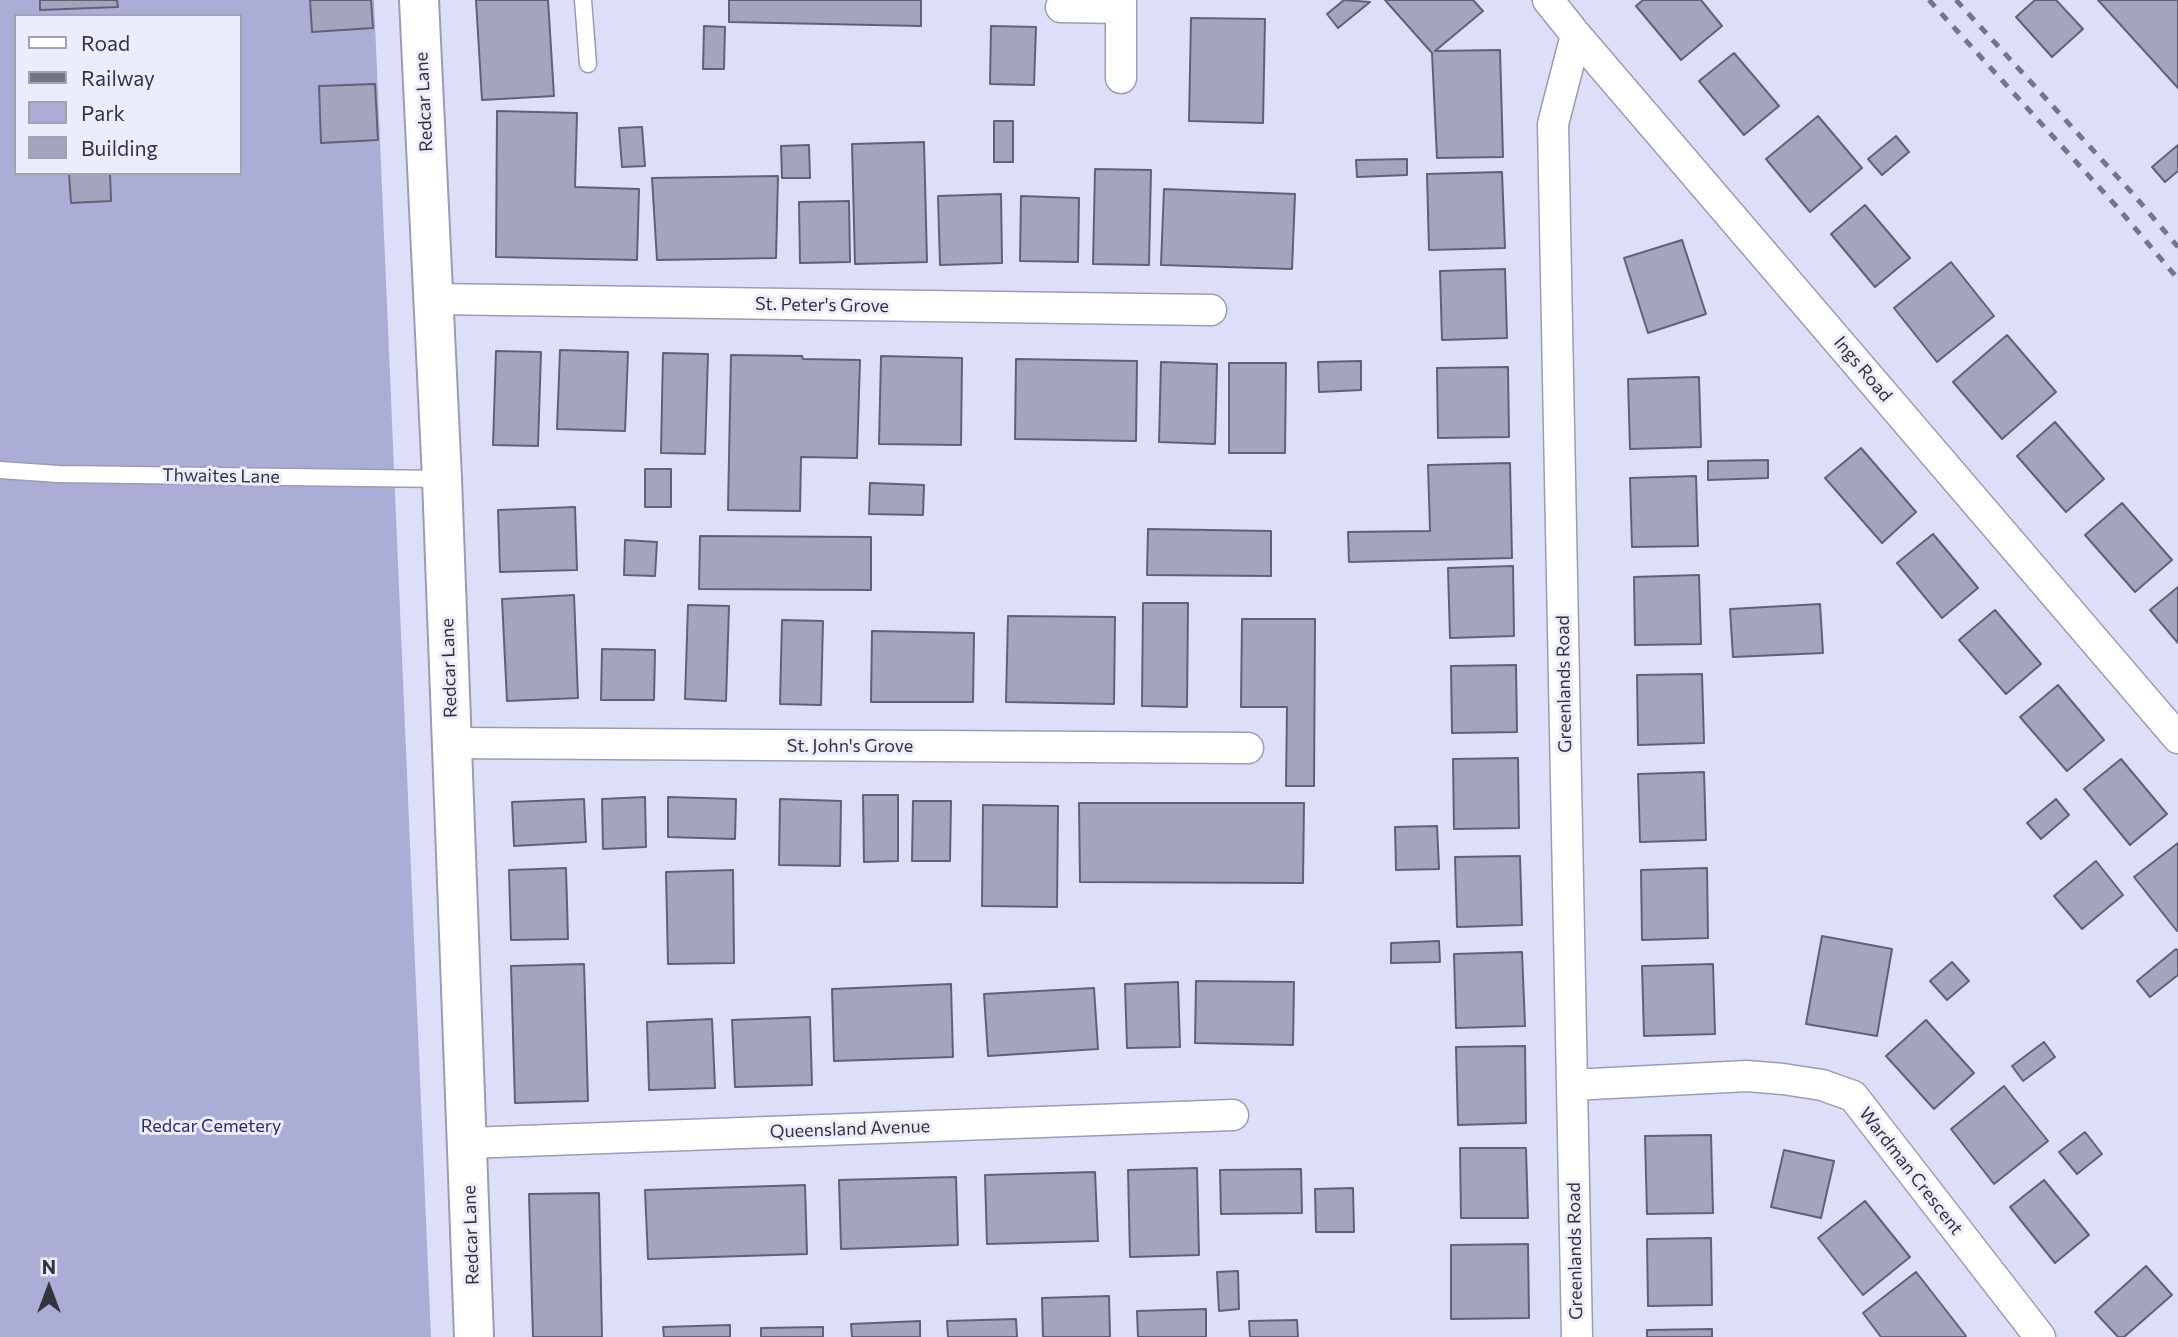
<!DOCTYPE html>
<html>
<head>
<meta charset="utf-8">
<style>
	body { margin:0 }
	#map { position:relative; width:2178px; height:1337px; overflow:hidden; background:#dddff8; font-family:Commissioner,sans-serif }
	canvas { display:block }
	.legend { position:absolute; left:14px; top:14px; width:228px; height:161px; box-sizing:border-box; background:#ecedfc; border:2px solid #a2a3b0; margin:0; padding:9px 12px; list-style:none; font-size:21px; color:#34343e }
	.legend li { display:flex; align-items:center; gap:14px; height:35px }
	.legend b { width:35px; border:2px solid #a2a3b0 }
	.north { position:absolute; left:14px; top:1253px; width:70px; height:70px; -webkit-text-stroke:5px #ecedfc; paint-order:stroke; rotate:0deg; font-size:19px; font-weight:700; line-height:28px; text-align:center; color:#34343e }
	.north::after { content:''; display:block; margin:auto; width:24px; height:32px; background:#34343e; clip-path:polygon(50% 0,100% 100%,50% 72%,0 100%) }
</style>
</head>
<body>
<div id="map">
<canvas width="2178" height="1337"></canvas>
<ul class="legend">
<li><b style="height:9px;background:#fff"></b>Road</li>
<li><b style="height:9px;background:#747585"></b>Railway</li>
<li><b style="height:19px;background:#abadd7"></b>Park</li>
<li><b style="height:19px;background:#a4a5bd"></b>Building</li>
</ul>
<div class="north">N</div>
</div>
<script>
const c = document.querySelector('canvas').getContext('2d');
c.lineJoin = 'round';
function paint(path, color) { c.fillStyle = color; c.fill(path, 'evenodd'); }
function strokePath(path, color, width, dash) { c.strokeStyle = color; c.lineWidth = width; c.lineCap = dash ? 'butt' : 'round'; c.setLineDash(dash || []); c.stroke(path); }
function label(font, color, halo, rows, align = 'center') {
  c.font = font + ' Commissioner,sans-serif'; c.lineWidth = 6; c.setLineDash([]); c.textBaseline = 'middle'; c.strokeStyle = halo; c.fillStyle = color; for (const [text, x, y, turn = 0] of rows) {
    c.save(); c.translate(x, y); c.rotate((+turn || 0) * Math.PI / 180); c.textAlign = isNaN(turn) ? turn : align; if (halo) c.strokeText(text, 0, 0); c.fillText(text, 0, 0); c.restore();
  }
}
const green = new Path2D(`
	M0,0H374L431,1337H0ZM16,16H240V173H16Z`);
const building = new Path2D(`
	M40,0H117L118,7L40,10Z
	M310,0H371L373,28L312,32Z
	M476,0H548L554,96L482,100Z
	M729,0H921V26L729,22Z
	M1344,0L1370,2L1338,28L1327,14Z
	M1385,0H1473L1483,11L1435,51L1500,50L1503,157L1437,158L1432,53Z
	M1643,0H1701L1722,26L1681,60L1636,6Z
	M2035,0H2056L2083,29L2052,57L2016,17Z
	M2098,0H2178V88Z
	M1191,18L1265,19L1263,123L1189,121Z
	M704,26L725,27L724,69H703Z
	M991,26L1036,27L1034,85L990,84Z
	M1734,53L1779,106L1744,135L1699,81Z
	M375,84L378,140L321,143L319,86Z
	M497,111L577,113L575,187L639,189L637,260L496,257Z
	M1818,116L1862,168L1810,212L1766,159Z
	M994,121H1013V162H994Z
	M642,127L645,166L622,167L619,128Z
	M1896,136L1909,152L1882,175L1868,159Z
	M924,142L927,262L855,264L852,144Z
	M809,145L810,178H782L781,146Z
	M2178,145V171L2165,182L2152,167Z
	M1407,159V175L1357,177L1356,160Z
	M1095,169L1151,170L1149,265L1093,264Z
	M1502,172L1505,248L1429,250L1427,174Z
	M69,173H110L111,201L71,203Z
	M778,176L776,258L657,260L652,178Z
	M1164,189L1295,194L1292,269L1161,265Z
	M1001,194L1002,263L940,265L938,196Z
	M1021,196L1079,198L1078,262L1020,261Z
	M849,201L850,262L800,263L799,202Z
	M1865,205L1910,258L1875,287L1831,234Z
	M1682,240L1706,314L1648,333L1624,258Z
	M1951,262L1994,316L1937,362L1894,308Z
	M1505,269L1507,338L1442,340L1440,271Z
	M2007,335L2056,392L2002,439L1953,382Z
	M560,350L628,352L625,431L557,429Z
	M496,351L541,352L538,446L493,445Z
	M663,353L708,354L705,454L661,453Z
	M731,355L802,356L803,359L860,360L857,458L801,457L800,511L728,510Z
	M881,356L962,358L961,445L879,444Z
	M1016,359L1137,361L1136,441L1015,439Z
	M1361,361V390L1319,392L1318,362Z
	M1161,362L1217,364L1215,444L1159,442Z
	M1229,363H1286L1285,453H1229Z
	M1508,367L1509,437L1438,438L1437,368Z
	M1699,377L1701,447L1630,449L1628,379Z
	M2055,422L2104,479L2066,512L2017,456Z
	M1861,448L1916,512L1882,543L1825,478Z
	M1768,460V478L1708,480V461Z
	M1510,463L1512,558L1349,562L1348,532L1430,531L1428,465Z
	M645,469H671V507H645Z
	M1696,476L1698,546L1632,547L1630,478Z
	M870,483L924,485L923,515L869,514Z
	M2122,503L2172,560L2135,592L2085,535Z
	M575,507L577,570L500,572L498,510Z
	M1148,529L1271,531V576L1147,575Z
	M1933,534L1978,588L1942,618L1897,563Z
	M700,536L871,537V590L699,589Z
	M625,540L657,542L655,576L624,575Z
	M1513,566L1514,636L1450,638L1448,568Z
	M1699,575L1701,644L1635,645L1634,577Z
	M2178,587V643L2150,610Z
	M574,595L578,698L507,701L502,599Z
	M1143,603H1188L1187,707L1142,706Z
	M1820,604L1823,653L1733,657L1730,609Z
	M688,605L729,606L726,701L685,699Z
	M1995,610L2041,664L2006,694L1959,640Z
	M1008,616L1115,617L1114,704L1006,702Z
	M1242,619H1315L1314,786H1286L1287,707H1241Z
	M782,620L823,621L821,705L780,704Z
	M872,631L974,633L973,702H871Z
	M602,649L655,650L654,700H601Z
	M1516,665L1517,732L1452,733L1451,666Z
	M1702,674L1704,743L1638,745L1637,675Z
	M2058,685L2104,740L2067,771L2020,717Z
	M1518,758L1519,828L1454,829L1453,759Z
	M2121,759L2167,814L2130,845L2084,789Z
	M1704,772L1706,840L1640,842L1638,774Z
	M863,795H898V861L864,862Z
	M645,797L646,847L603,849L602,799Z
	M668,797L736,799L735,839L668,837Z
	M584,799L586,842L514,846L512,802Z
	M780,799L841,801L840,866L779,865Z
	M2056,799L2069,815L2041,839L2027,823Z
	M913,801H951L950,861H912Z
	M1079,803H1304L1303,883L1080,882Z
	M983,805L1058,806L1057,907L982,906Z
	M1437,826L1439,869L1396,870L1395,827Z
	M2178,843V930L2177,931L2134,877Z
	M1520,856L1522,925L1457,927L1455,857Z
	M2096,861L2123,895L2082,929L2054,896Z
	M566,868L568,939L511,940L509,870Z
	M1707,868L1708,938L1642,940L1641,870Z
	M733,870L734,963L668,964L666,872Z
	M1822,936L1892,949L1877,1036L1806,1024Z
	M1439,941L1440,962L1391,963V943Z
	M2176,949L2178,951V975L2150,997L2137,981Z
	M1522,952L1525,1026L1456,1028L1454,954Z
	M1952,962L1969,981L1947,1000L1930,981Z
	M584,964L588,1101L515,1103L511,966Z
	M1713,964L1715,1034L1644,1036L1642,966Z
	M1196,981L1294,982L1293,1045L1195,1043Z
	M1178,982L1180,1047L1127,1048L1125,984Z
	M951,984L953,1057L834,1061L832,989Z
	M1094,988L1098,1049L988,1056L984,994Z
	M810,1017L812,1085L735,1087L732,1020Z
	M712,1019L715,1088L649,1090L647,1022Z
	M1926,1020L1974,1073L1934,1109L1886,1056Z
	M2044,1042L2055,1057L2023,1081L2012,1066Z
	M1525,1046L1526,1123L1458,1125L1456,1047Z
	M2004,1086L2048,1141L1994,1184L1951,1129Z
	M2085,1132L2102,1154L2077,1174L2059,1152Z
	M1711,1135L1713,1213L1647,1214L1645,1136Z
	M1460,1148H1526L1528,1218H1461Z
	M1784,1150L1834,1161L1821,1218L1771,1207Z
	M1197,1168L1199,1255L1130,1257L1128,1170Z
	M1301,1169L1302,1213L1221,1214L1220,1170Z
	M1095,1172L1098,1241L987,1244L985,1175Z
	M956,1177L958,1245L841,1249L839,1180Z
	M2044,1180L2089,1235L2055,1263L2010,1207Z
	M805,1185L807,1254L648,1259L645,1190Z
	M1353,1188L1354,1232H1316L1315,1189Z
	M599,1193L602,1337H533L529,1194Z
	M1865,1201L1910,1257L1863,1295L1818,1238Z
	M1711,1238L1712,1305L1648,1306L1647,1239Z
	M1528,1244L1529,1318L1451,1319V1245Z
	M2146,1266L2172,1295L2124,1337H2118L2095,1312Z
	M1238,1271L1239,1309L1219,1311L1217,1272Z
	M1916,1272L1966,1336L1965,1337H1881L1863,1313Z
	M1109,1296L1110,1337H1043L1042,1298Z
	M1206,1309V1337H1138L1137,1311Z
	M1016,1319L1017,1337H948L947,1321Z
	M1297,1320L1298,1337H1250L1249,1321Z
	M920,1321V1337H852L851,1324Z
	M730,1325V1337H664L663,1327Z
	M823,1327V1337H761V1328Z
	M1712,1329V1337H1647V1330Z`);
const service = new Path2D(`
	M583,0L588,64
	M0,470L58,474L442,479`);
const minor = new Path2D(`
	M1121,0V78
	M1548,0L1576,35L2178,738
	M1061,7L1121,8
	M1576,35L1553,124L1577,1337
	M433,299L1211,310
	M451,743L1248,748
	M1572,1085L1747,1076L1783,1079L1822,1085L1853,1096L2040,1337
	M468,1143L1233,1115`);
const secondary = new Path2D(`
	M419,0L442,479L474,1337`);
const rail = new Path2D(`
	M1929,0L2118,208L2178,279
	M1956,0L2133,194L2178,247`);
const streetNames = [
	["Redcar Lane",424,102,-93],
	["St. Peter's Grove",822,305,1],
	["Ings Road",1863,369,50],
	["Thwaites Lane",221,476,1],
	["Redcar Lane",449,668,-92],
	["Greenlands Road",1564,684,-91],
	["St. John's Grove",850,746],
	["Queensland Avenue",850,1129,-2],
	["Wardman Crescent",1911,1171,52],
	["Redcar Lane",471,1235,-92],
	["Greenlands Road",1575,1251,-91]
];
const parkNames = [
	["Redcar Cemetery",211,1126]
];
paint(green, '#abadd7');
paint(building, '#a4a5bd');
strokePath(building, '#606177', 2);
strokePath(service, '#9b9cb4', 19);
strokePath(minor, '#9b9cb4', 33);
strokePath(secondary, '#9b9cb4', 42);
strokePath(service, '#fff', 16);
strokePath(minor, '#fff', 30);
strokePath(secondary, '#fff', 38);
strokePath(rail, '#747585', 5, [9, 9]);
label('18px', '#34343e', '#ecedfc', streetNames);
label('18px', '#30286c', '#ecedfc', parkNames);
</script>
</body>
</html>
